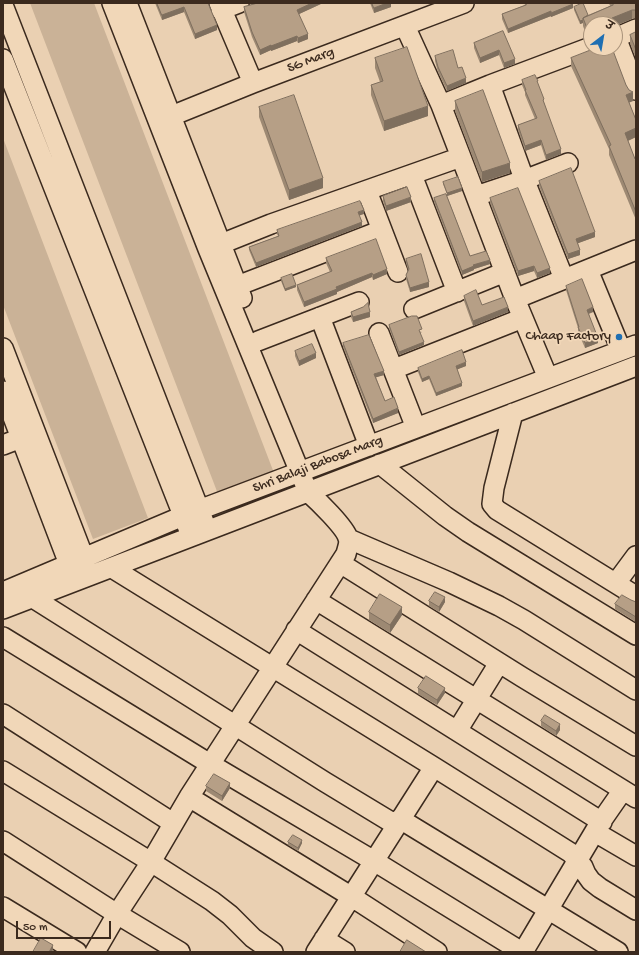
<!DOCTYPE html>
<html>
<head>
<meta charset="utf-8">
<style>
	body { margin:0 }
	#map { position:relative; width:639px; height:955px; overflow:hidden; background:#ead0b2; font-family:"Gochi Hand","Playpen Sans Deva",sans-serif }
	canvas { display:block }
	.frame { position:absolute; inset:0; border:4px solid #3b2a1e; pointer-events:none }
	.north { position:absolute; left:583px; top:16px; width:40px; height:40px; box-sizing:border-box; background:#f1d7b8; border:1px solid #a8927a; border-radius:50%; rotate:31deg; font-size:11px; font-weight:700; line-height:16px; text-align:center; color:#3b2a1e }
	.north::after { content:''; display:block; margin:auto; width:14px; height:18px; background:#1f6fb2; clip-path:polygon(50% 0,100% 100%,50% 72%,0 100%) }
	.scale { position:absolute; left:16px; top:921px; width:95px; height:18px; box-sizing:border-box; border:2px solid #3b2a1e; border-top:0; padding-left:5px; font-size:12px; line-height:14px; white-space:nowrap; color:#3b2a1e; -webkit-text-stroke:3px #f1d7b8; paint-order:stroke }
</style>
</head>
<body>
<div id="map">
<canvas width="639" height="955"></canvas>
<div class="frame"></div>
<div class="north">उ</div>
<div class="scale">50 m</div>
</div>
<script>
const c = document.querySelector('canvas').getContext('2d');
c.lineJoin = 'round';
function paint(path, color) { c.fillStyle = color; c.fill(path, 'evenodd'); }
function strokePath(path, color, width, dash) { c.strokeStyle = color; c.lineWidth = width; c.lineCap = dash ? 'butt' : 'round'; c.setLineDash(dash || []); c.stroke(path); }
function label(font, color, halo, rows, align = 'center') {
  c.font = font + ' "Gochi Hand",sans-serif'; c.lineWidth = 3.5; c.setLineDash([]); c.textBaseline = 'middle'; c.strokeStyle = halo; c.fillStyle = color; for (const [text, x, y, turn = 0] of rows) {
    c.save(); c.translate(x, y); c.rotate((+turn || 0) * Math.PI / 180); c.textAlign = isNaN(turn) ? turn : align; if (halo) c.strokeText(text, 0, 0); c.fillText(text, 0, 0); c.restore();
  }
}
const green = new Path2D(`
	M30,3H94L274,473L218,494Z
	M3,138L148,518L93,539L3,305Z`);
const minor = new Path2D(`
	M127,3L242,298
	M219,3L253,83
	M3,5L204,522
	M221,10L239,3
	M405,26L441,105L461,157L515,299L548,378
	M616,37L636,90
	M615,38L636,29
	M3,59L188,528
	M490,85L523,176L564,279
	M441,105L490,85L591,47
	M159,121L253,83L464,3
	M412,175L457,292
	M367,191L398,272
	M476,196L524,180L568,163
	M221,244L271,224L461,157
	M588,270L621,350
	M237,286L382,230
	M515,299L636,250
	M414,309L505,272
	M320,317L369,446
	M379,333L416,428
	M258,341L359,302
	M3,348L84,558
	M394,369L523,318
	M3,391L69,564
	M513,413L494,488L492,504L497,510L636,596
	M3,445L21,438
	M380,464L445,516L468,532L636,635
	M349,539L449,582L499,606L524,620L636,690
	M340,563L522,677L636,746
	M112,568L434,767L571,853L583,867L586,874L591,881L600,888L636,910
	M616,583L636,556
	M3,592L183,516L636,345
	M33,598L325,782L396,825
	M316,600L636,798
	M3,609L636,366
	M296,630L602,822
	M3,637L210,764L374,861L522,952
	M3,714L173,823
	M457,731L499,663
	M3,771L151,862L212,901L230,915L253,938L273,952
	M189,797L352,897L437,952
	M400,819L618,952
	M595,832L636,856
	M3,841L117,914L180,952
	M3,907L77,952
	M324,939L345,952
	M95,952L117,914L151,862L189,797L346,554C347,549 350,543 348,538C345,527 317,500 308,492L208,249L112,3
	M316,952L434,767
	M523,952L598,826L623,790`);
const wall = new Path2D(`
	M155,3H208L217,30L195,39L184,12L162,20Z
	M257,3H327L323,4V3L299,14L308,39L298,43L297,41L271,51V50L260,55L252,37L244,12V7Z
	M370,3H391V7L374,13Z
	M524,3H573V8L551,17V16L508,33L502,19V14L525,5Z
	M609,3H636V18L591,24V36L587,37L583,26V23L580,24L574,10V7L588,15L610,6Z
	M503,31L515,64L504,68L499,55L480,63L474,48V43Z
	M636,32V59L630,43V35Z
	M595,49L626,85L633,101L629,102L636,120V137L628,141L635,159H636V220L609,155V149L571,66V58Z
	M435,56L458,68L466,83L447,91L438,72L435,61Z
	M375,58L428,116L384,131L371,95V85L380,82L375,68Z
	M522,80L538,84L561,154L546,160L541,145L525,151L518,130V125L535,119L525,95V92L522,85Z
	M455,101L510,173L482,182L455,111Z
	M259,107L323,188L289,200L259,117Z
	M539,181L595,237L578,243L580,255L568,259L539,186Z
	M443,182L462,191L447,196L470,256L490,264L474,269V270L462,275L434,202V198L447,194L443,184Z
	M383,196L411,202L386,211L383,201Z
	M490,198L550,273L537,278L534,271L518,276L490,203Z
	M364,214L359,215L362,226L256,267L249,250V247L278,236L277,234V230Z
	M326,258L387,274L373,280L372,277L337,292V294L304,307L297,290V285L330,272L326,263Z
	M406,259L429,287L410,292L406,279V275L408,270L406,263Z
	M281,278L296,287L285,291L281,281Z
	M566,286L593,312L589,314L598,343L585,348L578,332V328L566,290Z
	M464,296L482,305L508,312L473,326L464,301Z
	M363,307L370,317L353,322L351,317V312Z
	M389,325L422,332L420,333L424,345L399,355L389,328Z
	M343,343L384,375L376,377L385,401L398,413L373,423L343,347Z
	M295,351L316,358L299,366L295,356Z
	M466,366L457,369L462,386L436,396L429,379L422,382L418,372V368Z
	M631,600L636,602V622L615,609V604Z
	M429,601L445,602L439,612L429,606Z
	M369,612L402,615L390,633L369,620Z
	M418,688L445,693L437,705L418,694Z
	M541,721L560,730L556,736L541,726Z
	M206,786L230,788L222,801L206,791Z
	M288,842L302,843L298,851L288,845Z`);
const shadedWall = new Path2D(`
	M312,3H323L297,15V10Z
	M387,3H391V7L374,13V8Z
	M573,4V8L551,17V13Z
	M184,7V12L162,20V15Z
	M632,10V19L615,26V24H606L612,18Z
	M551,11V16L508,33V29Z
	M583,20V23L580,24V21Z
	M217,25V30L195,39V34Z
	M308,34V39L298,43V38Z
	M297,36V41L271,51V46Z
	M271,45V50L260,55V50Z
	M499,50V55L480,63V58Z
	M515,59V64L504,68V63Z
	M466,78V83L447,91V86Z
	M633,92V101L626,104V95Z
	M428,106V116L384,131V121Z
	M636,128V137L625,142V133Z
	M541,140V145L525,151V146Z
	M561,149V154L546,160V155Z
	M510,163V173L482,182V172Z
	M323,178V188L289,200V190Z
	M462,188V191L447,196V193Z
	M411,197V202L386,211V206Z
	M364,210V214L358,216V212Z
	M362,222V226L256,267V263Z
	M595,232V237L576,244V239Z
	M580,250V255L568,259V254Z
	M490,260V264L474,269V270L462,275V271L473,265Z
	M534,266V271L518,276V271Z
	M550,268V273L537,278V273Z
	M387,269V274L373,280V275Z
	M372,273V277L337,292V294L304,307V302L336,287Z
	M429,282V287L410,292V288Z
	M296,285V287L285,291V289Z
	M508,307V312L473,326V321Z
	M593,307V312L587,314V310Z
	M370,312V317L353,322V317Z
	M598,338V343L585,348V343Z
	M424,342V345L399,355V352Z
	M316,353V358L299,366V361Z
	M466,362V366L456,370V366Z
	M384,371V375L374,378V374Z
	M429,376V379L422,382V379Z
	M462,383V386L436,396V393Z
	M398,408V413L373,423V419Z
	M445,597V602L439,612V607Z
	M402,607V615L390,633V625Z
	M445,688V693L437,705V700Z
	M560,724V730L556,736V731Z
	M230,783V788L222,801V796Z
	M302,840V843L298,851V848Z
	M53,945V950L52,952H49Z`);
const building = new Path2D(`
	M157,3H208L217,25L195,34L184,7L162,15Z
	M258,3H312L297,10L308,34L298,38L297,36L271,46V45L260,50L252,32L244,7Z
	M372,3H387L374,8Z
	M526,3H573V4L551,13V11L508,29L502,14L526,5Z
	M583,3L588,15L583,18V20L580,21L574,7Z
	M612,3H636V10H632L612,18L606,24H591V28H587L583,18L613,5Z
	M503,31L515,59L504,63L499,50L480,58L474,43Z
	M636,32V50L630,35Z
	M407,47L428,106L384,121L371,85L383,81L375,58Z
	M596,48H612L626,85L629,90L633,92L626,95L636,120V128L625,133L635,159H636V212L609,146L611,145L571,58Z
	M453,50L458,68L462,67L466,78L447,86L438,67L435,56Z
	M535,75L538,81H537L544,99L543,100L561,149L546,155L541,140L525,146L518,125L537,118L525,90H526L522,80Z
	M483,90L510,163L482,172L455,101Z
	M294,95L323,178L289,190L259,107Z
	M571,168L595,232L576,239L580,250L568,254L539,181Z
	M458,177L462,188L447,193L443,182Z
	M407,187L411,197L386,206L383,196Z
	M518,188L550,268L537,273L534,266L518,271L490,198Z
	M446,194L470,256L486,251L490,260L473,265L474,266L462,271L434,198Z
	M360,201L364,210L358,212L362,222L256,263L249,247L279,236L277,230Z
	M376,239L387,269L373,275L372,273L336,287L337,289L304,302L297,285L332,271L326,258Z
	M421,254L429,282L410,288L406,275L409,269L406,259Z
	M292,274L296,285L285,289L281,278Z
	M582,279L593,307L587,310L598,338L585,343L578,327H579L566,286Z
	M476,290L482,305L504,297L508,307L473,321L464,296Z
	M368,303L370,312L353,317L351,312L363,307Z
	M412,316H417L422,329L419,330L424,342L399,352L389,325Z
	M369,335L384,371L374,374L385,401L394,397L398,408L373,419L343,343Z
	M312,344L316,353L299,361L295,351Z
	M462,350L466,362L456,366L462,383L436,393L429,376L422,379L418,368Z
	M435,592L445,597L439,607L429,601Z
	M380,594L402,607L390,625L369,612Z
	M622,595L631,600L636,602V617L615,604Z
	M426,676L445,688L437,700L418,688Z
	M545,715L560,724L556,731L541,721Z
	M214,774L230,783L222,796L206,786Z
	M293,835L302,840L298,848L288,842Z
	M41,938L53,945L49,952H33Z
	M407,940L426,952H400Z`);
const markers = [
	[619,337,4,"#1f6fb2"]
];
const streetNames = [
	["SG Marg",311,61,-21],
	["Shri Balaji Babosa Marg",318,465,-21]
];
const poiNames = [
	["Chaap Factory",611,337]
];
paint(green, '#cab297');
strokePath(minor, '#3b2a1e', 22);
strokePath(minor, '#f1d7b8', 19);
paint(wall, '#9d8973');
paint(shadedWall, '#7f6f5e');
paint(building, '#b69f86');
strokePath(building, '#7f6f5e', 1);
for (const [x, y, r, color] of markers) { const dot = new Path2D(); dot.arc(x, y, r, 0, 2 * Math.PI); c.fillStyle = color; c.fill(dot); strokePath(dot, '#f1d7b8', 1.5); }
label('14px', '#3b2a1e', '#f1d7b8', streetNames);
label('14px', '#3b2a1e', '#f1d7b8', poiNames, 'right');
</script>
</body>
</html>
